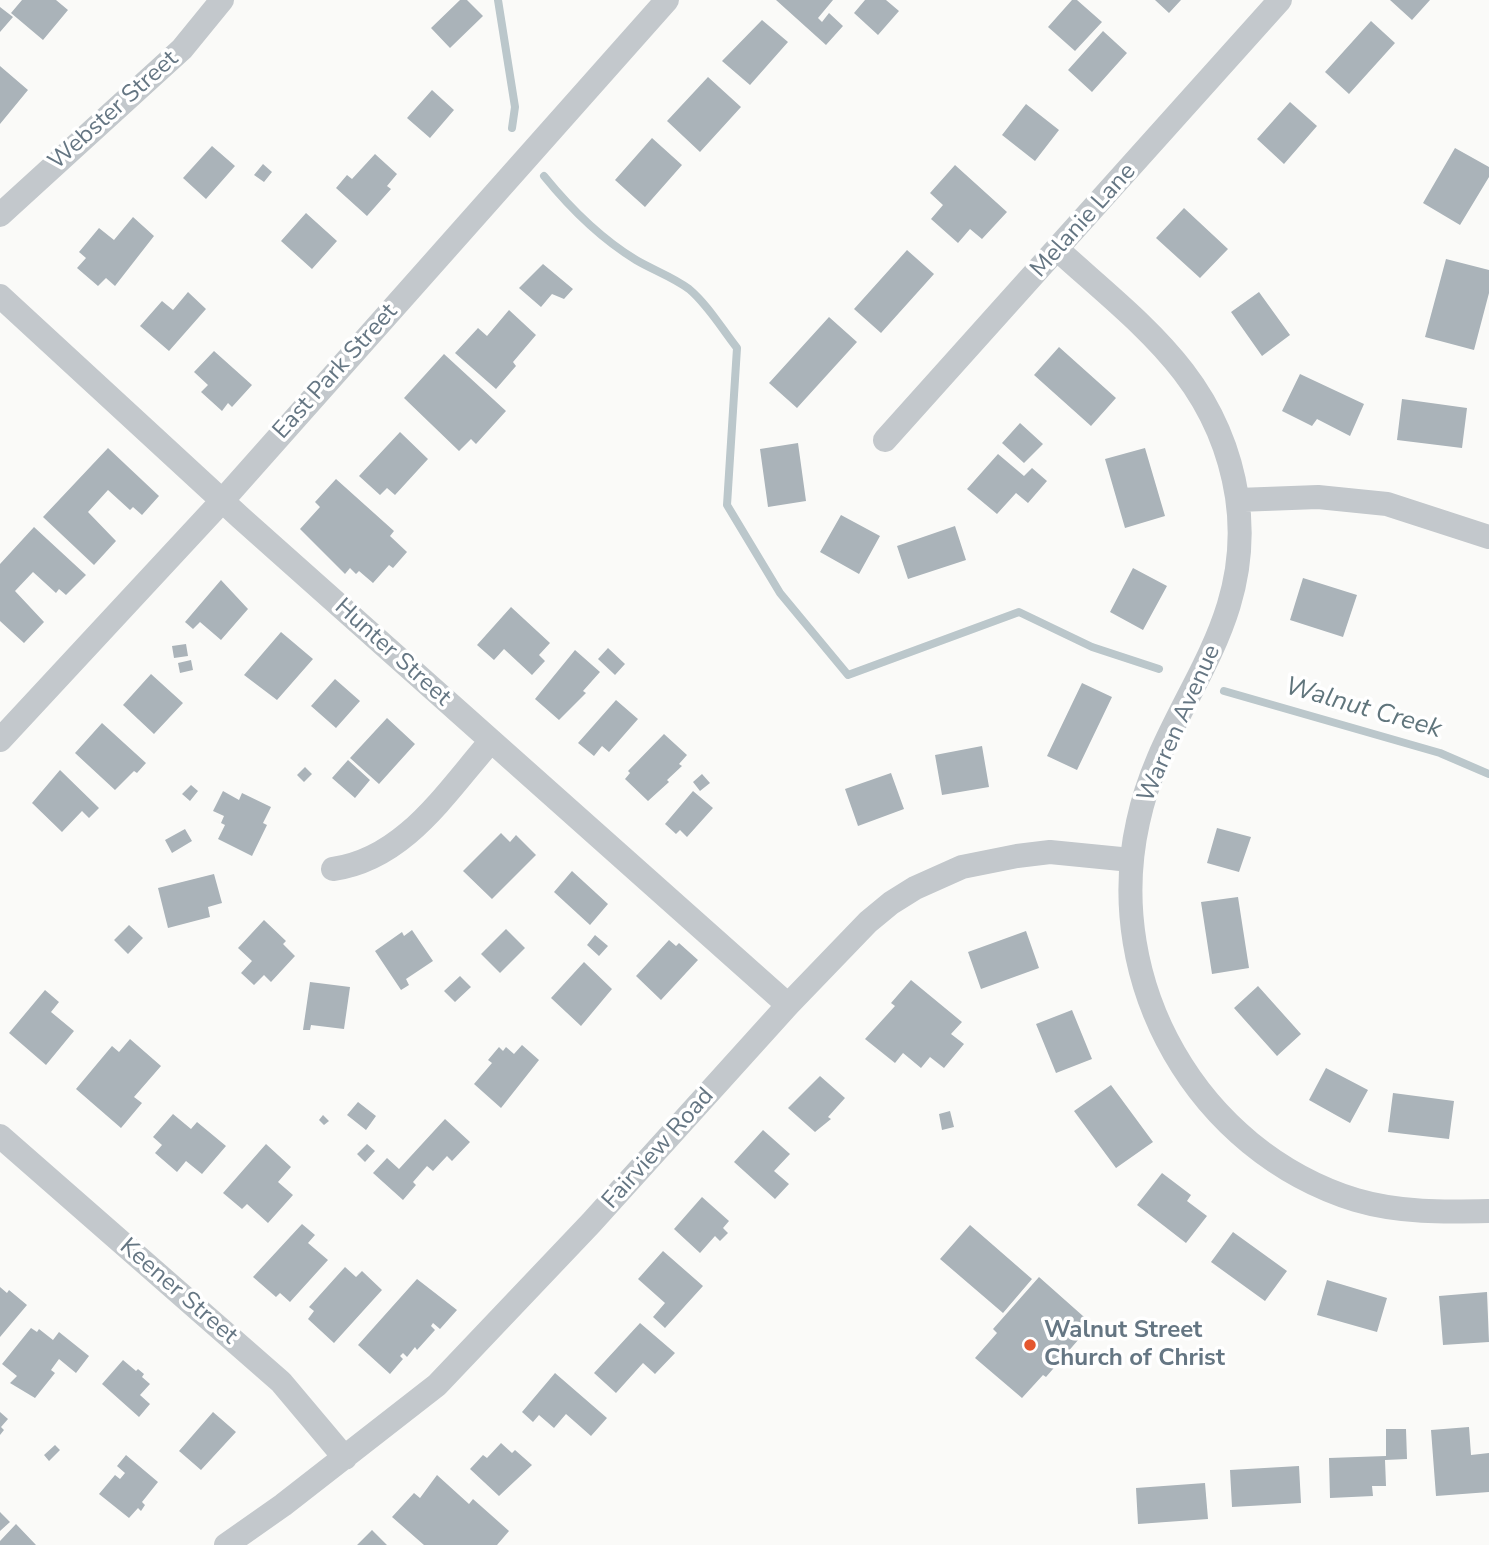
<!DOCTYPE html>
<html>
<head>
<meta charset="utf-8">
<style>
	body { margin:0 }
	canvas { display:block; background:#fafaf8 }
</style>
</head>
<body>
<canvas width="1489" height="1545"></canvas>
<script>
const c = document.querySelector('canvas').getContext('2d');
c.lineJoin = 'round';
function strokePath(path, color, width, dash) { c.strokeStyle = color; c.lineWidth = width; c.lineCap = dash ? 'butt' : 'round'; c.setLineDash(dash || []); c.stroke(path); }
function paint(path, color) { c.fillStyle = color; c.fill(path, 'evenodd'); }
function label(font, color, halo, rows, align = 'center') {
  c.font = font + ' "Nunito Sans",sans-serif'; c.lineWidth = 7; c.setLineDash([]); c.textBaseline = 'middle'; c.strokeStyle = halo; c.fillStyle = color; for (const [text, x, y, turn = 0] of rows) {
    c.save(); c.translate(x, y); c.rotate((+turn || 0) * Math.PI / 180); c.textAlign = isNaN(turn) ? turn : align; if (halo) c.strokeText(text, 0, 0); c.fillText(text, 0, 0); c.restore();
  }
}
const stream = new Path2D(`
	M498,0L515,107L512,128
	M544,176C570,208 600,238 636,260C653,270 673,277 689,289C708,305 722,329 737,348L727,505L780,593L848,675L1019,612L1092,647L1159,669
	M1224,691L1440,753L1489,774`);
const building = new Path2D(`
	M22,0H56L68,10L43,40L11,13Z
	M460,0H467L483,16L450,48L431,28Z
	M776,0H833L818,18L822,22L829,13L843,26L826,45Z
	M865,0H886L899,11L878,35L854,13Z
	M1072,0H1077L1102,22L1075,51L1048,27Z
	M1155,0H1181L1169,13Z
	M1390,0H1430L1412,20Z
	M0,7L13,17L0,32Z
	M762,20L788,42L750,85L722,61Z
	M1371,21L1395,43L1349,94L1325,72Z
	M1103,31L1127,53L1092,92L1068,70Z
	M0,66L28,90L0,124Z
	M708,77L741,107L700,152L667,121Z
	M432,90L454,110L430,138L407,118Z
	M1290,102L1317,126L1284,164L1257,139Z
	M1026,104L1059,130L1035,161L1002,135Z
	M652,138L682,165L645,207L615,180Z
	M212,146L235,166L206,199L183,178Z
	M1455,148L1489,167V177L1460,225L1423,203Z
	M375,154L397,174L387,186L391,189L367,216L336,188L347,175L352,179Z
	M263,164L272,172L264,182L254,175Z
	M955,165L1007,212L982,239L970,229L958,243L931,219L943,205L930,193Z
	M1184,208L1228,249L1200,278L1156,238Z
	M306,213L337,241L312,269L281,241Z
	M133,217L154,236L115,286L106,278L98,286L77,268L86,258L79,252L99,228L114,240Z
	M907,250L934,274L881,333L854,309Z
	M1446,259L1489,270V293L1474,350L1425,337Z
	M543,264L573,289L564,299L552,294L541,307L519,288Z
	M188,292L206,309L169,351L140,326L162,301L173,310Z
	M1259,292L1290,335L1262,356L1231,312Z
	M509,310L536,335L513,362L516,366L496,389L455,353L478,328L487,336Z
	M829,317L857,342L797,408L769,383Z
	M1059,347L1116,398L1091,426L1034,375Z
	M214,351L252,385L232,407L228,403L222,411L201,392L208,385L194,372Z
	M444,354L506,411L476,444L471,439L459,451L404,398Z
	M1300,374L1364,404L1350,436L1317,419L1312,426L1282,411Z
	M1402,399L1467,408L1462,448L1397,440Z
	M1020,423L1043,444L1024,463L1002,443Z
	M400,432L428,459L395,495L387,488L380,495L359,476Z
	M798,443L806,501L768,507L760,449Z
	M108,448L159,496L142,515L133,507L130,510L108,490L88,512L116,541L94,565L43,517Z
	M1145,448L1165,516L1125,528L1105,459Z
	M998,454L1024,476L1032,468L1047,481L1028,503L1016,493L997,514L967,489Z
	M336,479L394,531L390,536L407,552L393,568L389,565L373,583L359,571L356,574L350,568L345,574L300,529L320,507L315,502Z
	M841,515L880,536L859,574L820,552Z
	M955,526L966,560L908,579L897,546Z
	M34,527L86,575L66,595L59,589L56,593L33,572L15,591L44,622L24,643L0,621V564Z
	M1133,568L1167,586L1143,630L1110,612Z
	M1303,578L1357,595L1343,637L1290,620Z
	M221,580L248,609L221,640L200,622L193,629L185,622Z
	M511,607L550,643L539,655L545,661L532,675L504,649L494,660L477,645Z
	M281,632L313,659L277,700L244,675Z
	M186,644L188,656L174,658L172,646Z
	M608,648L625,664L615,675L598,659Z
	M575,650L600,672L583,691L586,693L559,720L535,699Z
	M191,660L193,670L180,673L178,663Z
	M151,674L183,703L154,734L123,705Z
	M335,679L360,701L336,728L311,706Z
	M1082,683L1112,697L1077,770L1047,756Z
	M616,700L638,719L609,752L602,746L594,756L578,743Z
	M387,718L415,744L379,784L350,758Z
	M102,723L146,763L137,773L134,771L115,790L75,753Z
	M664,734L687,755L679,764L682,766L667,780L669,782L648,801L625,779L630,773L628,771Z
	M982,746L989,787L942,795L935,755Z
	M348,760L370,780L355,798L332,778Z
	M305,767L312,774L304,782L297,775Z
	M60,770L99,808L89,818L82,811L62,832L32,803Z
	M891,773L904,809L858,826L845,789Z
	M702,774L710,783L700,791L693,782Z
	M191,785L198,791L190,801L182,794Z
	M223,791L239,800L242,793L271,807L263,823L267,825L252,856L218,839L225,825L221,823L224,816L213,811Z
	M693,791L713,808L687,837L680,830L676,834L665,824Z
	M1217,828L1251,837L1239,872L1207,863Z
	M185,829L192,841L172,853L165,840Z
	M501,833L510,842L516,835L536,855L492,899L463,871Z
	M572,871L608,904L590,925L554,892Z
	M214,874L222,903L208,907L210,917L168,928L158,888Z
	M1238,897L1249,968L1212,974L1201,902Z
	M264,920L286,941L283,944L295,956L271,982L264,975L254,985L241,973L252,961L238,948Z
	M129,925L143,938L128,954L114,940Z
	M506,929L525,948L500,973L481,954Z
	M412,930L433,961L406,979L409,985L401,990L375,951L402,932L404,936Z
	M1026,931L1039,968L981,989L968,952Z
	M595,935L608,946L599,956L587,945Z
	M669,940L676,946L679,943L698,960L661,1000L636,976Z
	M584,962L612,989L581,1026L551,998Z
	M460,976L471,987L455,1002L444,991Z
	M911,980L962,1022L951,1034L964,1044L944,1068L930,1057L921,1068L903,1053L895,1063L865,1039L895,1006L891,1003Z
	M310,982L350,987L344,1029L311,1025L310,1030H303Z
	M1258,986L1301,1034L1277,1056L1234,1008Z
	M45,990L59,1002L51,1012L74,1031L46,1065L9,1033Z
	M1072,1010L1092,1059L1056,1073L1036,1024Z
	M130,1039L161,1066L134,1097L142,1103L121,1128L76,1089L112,1046L119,1052Z
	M522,1045L539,1060L501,1108L474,1084L492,1063L488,1060L499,1047L503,1051L506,1047L514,1054Z
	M1326,1068L1368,1090L1350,1123L1309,1100Z
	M820,1076L845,1098L828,1117L831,1119L815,1132L788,1108Z
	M1111,1085L1153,1142L1116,1168L1074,1111Z
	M1393,1093L1454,1101L1449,1139L1388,1132Z
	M358,1102L376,1116L366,1130L347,1115Z
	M950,1111L954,1127L942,1130L939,1114Z
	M173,1114L191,1129L197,1122L226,1146L202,1174L186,1161L177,1172L155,1153L162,1145L153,1137Z
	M323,1115L329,1121L324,1125L319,1120Z
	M445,1119L470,1142L452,1161L447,1156L433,1171L427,1166L413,1182L416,1185L403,1200L373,1173L387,1158L399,1169Z
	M763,1130L790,1154L774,1171L789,1184L775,1199L734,1162Z
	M266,1144L291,1167L278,1182L293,1195L268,1223L247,1204L242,1209L223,1193Z
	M367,1144L375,1151L365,1162L357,1154Z
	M1162,1173L1191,1195L1187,1201L1207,1216L1186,1243L1137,1205Z
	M702,1197L729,1221L723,1228L728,1233L720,1241L715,1236L700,1253L674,1229Z
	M302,1224L315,1235L308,1243L328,1260L290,1302L280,1293L276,1297L253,1277Z
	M970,1225L1032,1279L1003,1313L940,1259Z
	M1233,1232L1287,1271L1265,1301L1211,1262Z
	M663,1251L703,1286L665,1328L653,1317L665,1303L638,1279Z
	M345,1267L356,1277L362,1271L382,1290L334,1343L308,1319L314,1311L309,1307Z
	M1039,1277L1092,1324L1046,1377L1043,1375L1022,1398L975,1358L997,1333L993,1329Z
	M417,1279L457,1310L440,1329L433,1323L431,1326L435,1330L417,1350L415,1347L407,1357L403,1353L400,1356L403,1359L390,1374L358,1345Z
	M1327,1280L1387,1298L1377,1332L1317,1315Z
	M0,1287L7,1293L9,1290L27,1305L0,1337Z
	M1487,1292L1489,1342L1443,1345L1439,1296Z
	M640,1323L675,1353L655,1374L643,1363L616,1393L594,1373Z
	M31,1328L37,1332L39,1329L53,1340L59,1332L89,1356L76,1373L59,1359L51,1370L55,1373L35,1398L10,1383L17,1376L2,1364Z
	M123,1360L136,1371L138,1369L144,1374L142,1377L150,1384L140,1395L150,1404L139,1417L102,1384Z
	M555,1373L607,1418L591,1436L566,1414L554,1428L539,1415L533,1422L522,1412Z
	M0,1412L8,1419L1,1427L4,1430L0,1435Z
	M213,1412L236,1432L201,1470L179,1451Z
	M1469,1427L1471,1455L1489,1453V1492L1436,1496L1431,1430Z
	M1386,1429H1406L1407,1459L1385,1460L1386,1486H1372L1373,1496L1330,1498L1329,1458L1386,1456Z
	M501,1443L512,1453L515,1450L532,1465L499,1496L470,1469L483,1455L487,1458Z
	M55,1445L60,1450L49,1461L44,1455Z
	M126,1455L158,1482L142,1502L145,1505L141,1511L138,1508L129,1518L99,1494L115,1475L120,1479L125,1473L117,1466Z
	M1299,1466L1301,1503L1232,1507L1230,1470Z
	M437,1475L469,1504L473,1499L509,1531L497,1545H424L392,1517L414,1493L420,1498Z
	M1205,1483L1208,1519L1138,1524L1136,1488Z
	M0,1512L10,1522L0,1531Z
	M16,1524L36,1545H0V1541Z
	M372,1530L387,1545H357Z`);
const minor = new Path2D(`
	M0,215L182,49L222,0
	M1058,250C1141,325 1219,379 1237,497C1257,631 1163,703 1138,822C1102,983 1198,1151 1356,1200C1400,1213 1444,1212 1489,1211
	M0,296L241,518L788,1005
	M885,440L1280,0
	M1238,500L1318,497L1387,504L1489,537
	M0,740L222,501L667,0
	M333,869C405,859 446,792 491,741
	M0,1136L281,1382L345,1458
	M226,1545L283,1505L437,1385L591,1223L788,1005L868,922L891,903L915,888L962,867L1017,856L1050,852L1131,860`);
const markers = [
	[1030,1345,7,"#e4572e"]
];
const streetNames = [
	["Webster Street",114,111,-42],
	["Melanie Lane",1084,221,-48],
	["East Park Street",336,372,-48],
	["Hunter Street",392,653,42],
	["Warren Avenue",1180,724,-66],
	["Fairview Road",659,1149,-48],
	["Keener Street",178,1292,41]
];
const poiNames = [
	["Walnut Street",1044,1331],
	["Church of Christ",1044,1359]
];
const waterNames = [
	["Walnut Creek",1363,709,16]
];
strokePath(stream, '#bbc7cb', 8);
paint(building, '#aab3b9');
strokePath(minor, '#c3c8cc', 24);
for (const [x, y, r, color] of markers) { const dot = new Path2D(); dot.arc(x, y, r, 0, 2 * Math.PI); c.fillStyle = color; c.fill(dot); strokePath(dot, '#fff', 2.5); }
label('24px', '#657683', '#fff', streetNames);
label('bold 24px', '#657683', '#fff', poiNames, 'left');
label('italic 26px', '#60757c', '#fff', waterNames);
</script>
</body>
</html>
